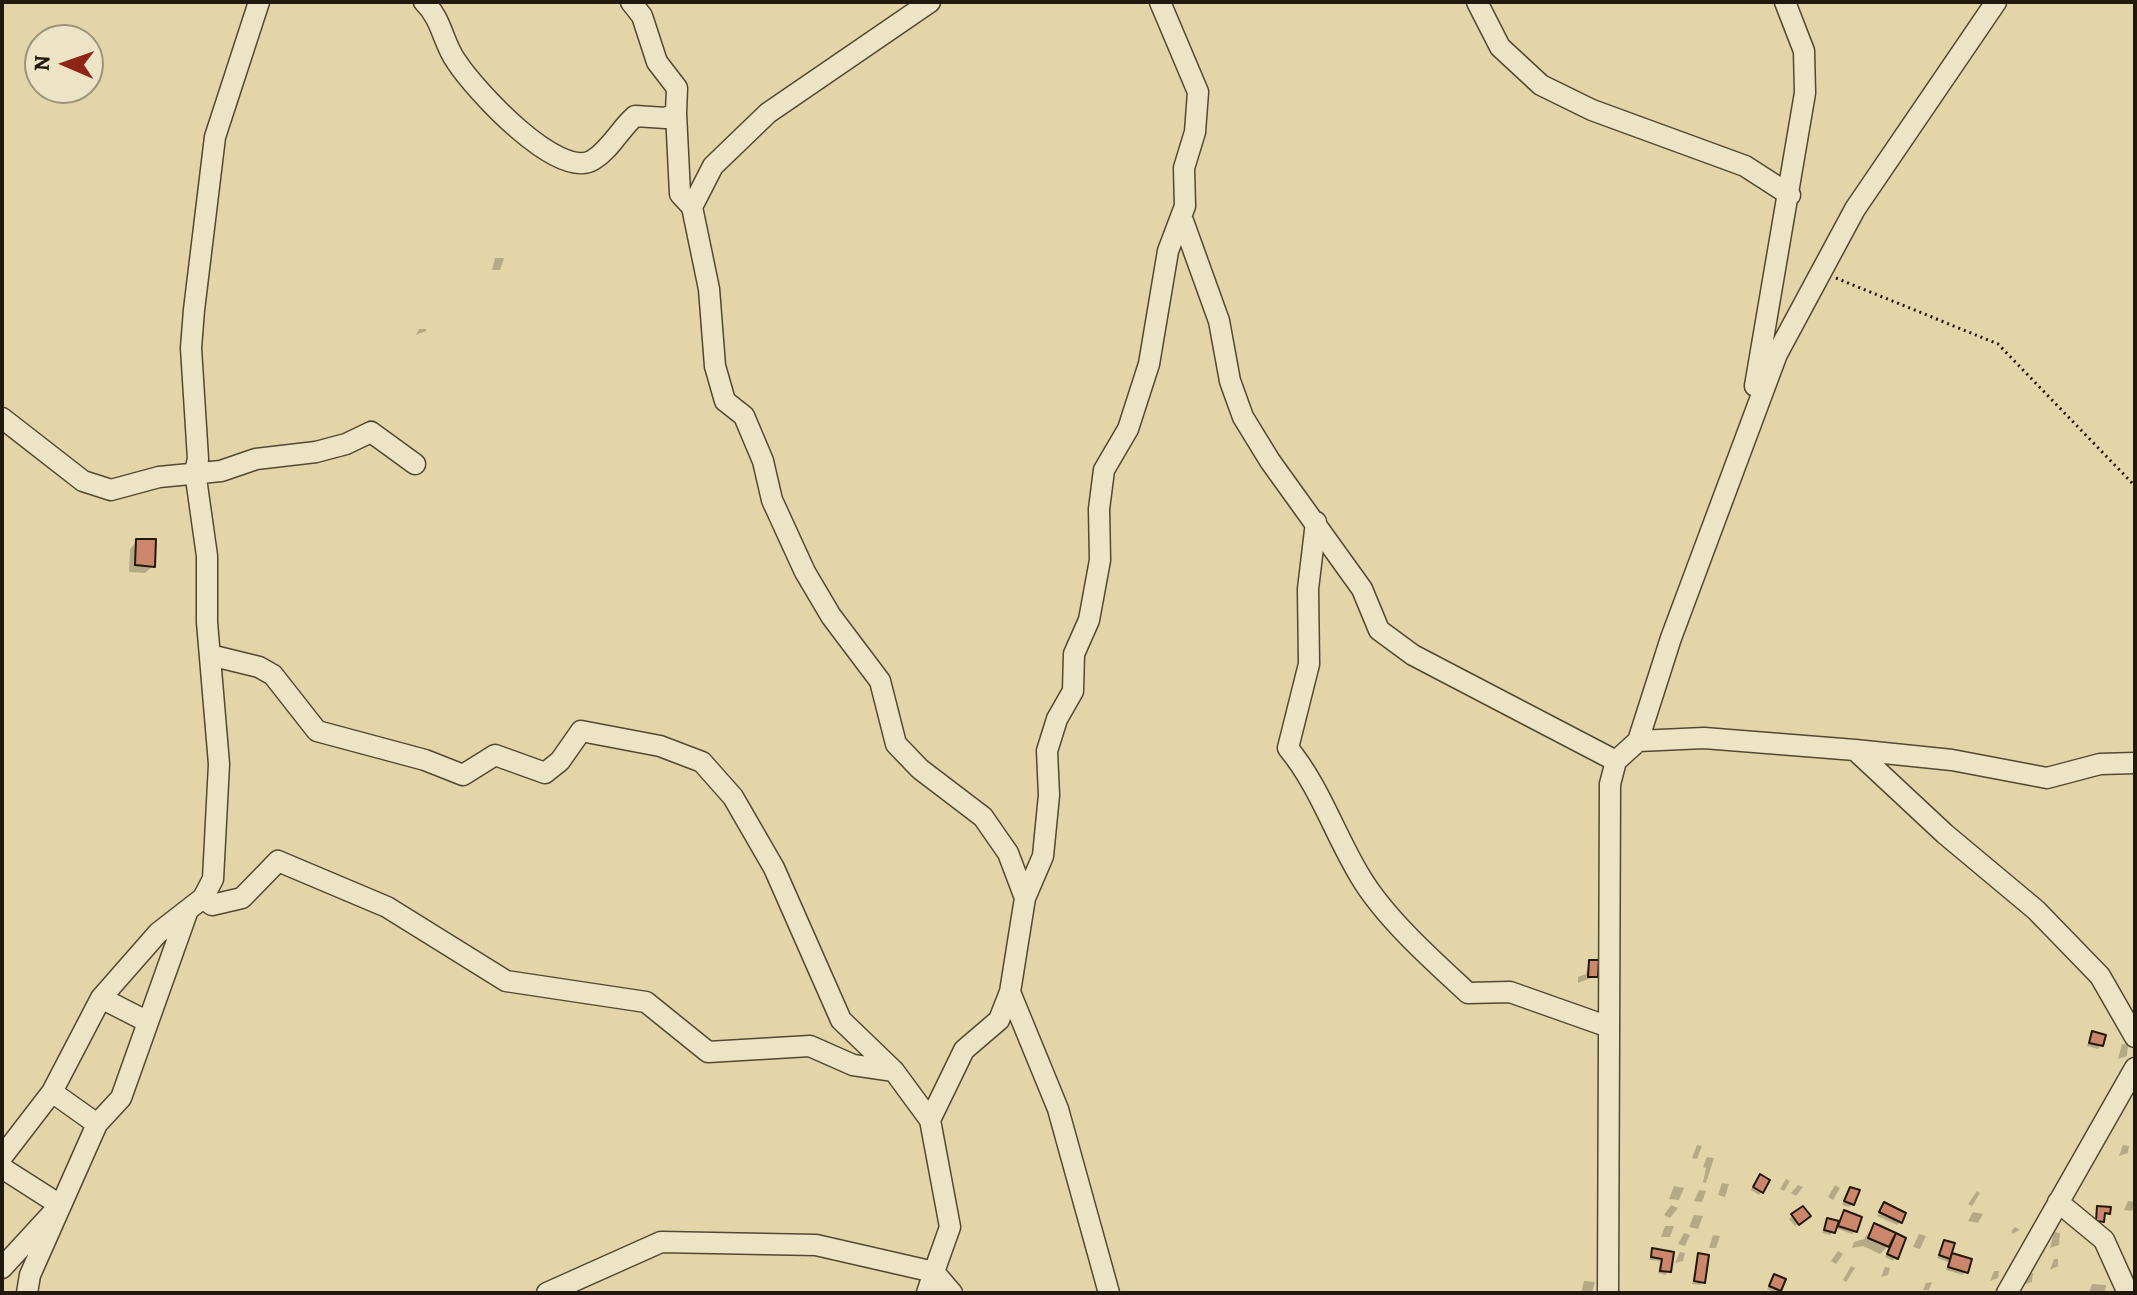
<!DOCTYPE html>
<html>
<head>
<meta charset="utf-8">
<style>
	body { margin:0 }
	#map { position:relative; width:2137px; height:1295px; overflow:hidden; background:#e4d5a8; font-family:Alegreya,serif }
	canvas { display:block }
	.frame { position:absolute; inset:0; border:4px solid #22190e; pointer-events:none }
	.north { position:absolute; left:24px; top:24px; width:80px; height:80px; box-sizing:border-box; background:#ede4c6; border:2px solid #9c937c; border-radius:50%; rotate:272deg; font-size:22px; font-weight:700; line-height:32px; text-align:center; color:#22190e }
	.north::after { content:''; display:block; margin:auto; width:28px; height:36px; background:#8f2418; clip-path:polygon(50% 0,100% 100%,50% 72%,0 100%) }
</style>
</head>
<body>
<div id="map">
<canvas width="2137" height="1295"></canvas>
<div class="frame"></div>
<div class="north">N</div>
</div>
<script>
const c = document.querySelector('canvas').getContext('2d');
c.lineJoin = 'round';
function paint(path, color) { c.fillStyle = color; c.fill(path, 'evenodd'); }
function strokePath(path, color, width, dash) { c.strokeStyle = color; c.lineWidth = width; c.lineCap = dash ? 'butt' : 'round'; c.setLineDash(dash || []); c.stroke(path); }
const shadow = new Path2D(`
	M495,258H504L500,270H492Z
	M419,329H426V331L416,335Z
	M137,541L153,566L145,573L129,572L130,549Z
	M1589,962L1596,976L1578,983V977L1586,974Z
	M2093,1034L2101,1045L2098,1049L2087,1046Z
	M2122,1044L2128,1045L2127,1056L2118,1059Z
	M1697,1145L1702,1146L1697,1159L1692,1158Z
	M2123,1145L2129,1146L2128,1153L2119,1156Z
	M1707,1157L1714,1158L1706,1183L1703,1182L1706,1168L1703,1167Z
	M1760,1176L1762,1191L1759,1195L1751,1190Z
	M1786,1179L1790,1181L1784,1191L1780,1189Z
	M1722,1183L1729,1184L1725,1197L1718,1195Z
	M1798,1185L1803,1187L1796,1196L1791,1193Z
	M1835,1185L1840,1188L1833,1200L1828,1197Z
	M1674,1186L1684,1188L1679,1200L1669,1199Z
	M1850,1189L1852,1204L1849,1207L1842,1205Z
	M1699,1190L1706,1191L1702,1202L1694,1201Z
	M1977,1191L1980,1193L1972,1206L1968,1204Z
	M2128,1201L2135,1202L2132,1211L2124,1210Z
	M1884,1204L1900,1222L1897,1225L1877,1216Z
	M1671,1205L1678,1208L1670,1218L1664,1215Z
	M1844,1212L1855,1231L1852,1234L1835,1228L1830,1235L1822,1233L1828,1220L1839,1223Z
	M1973,1212L1983,1214L1978,1223L1968,1221Z
	M1694,1215L1703,1216L1698,1229L1689,1227Z
	M1792,1216L1805,1219L1795,1226L1789,1219Z
	M1874,1225L1904,1239L1893,1261L1885,1257L1892,1242L1880,1254L1863,1246L1852,1248L1854,1242L1864,1239Z
	M1665,1226H1674L1670,1237H1661Z
	M2015,1227L2020,1230L2012,1234V1230Z
	M2054,1232L2060,1233L2059,1245L2050,1248Z
	M1684,1233L1690,1235L1685,1246L1678,1244Z
	M1919,1234L1926,1236L1920,1249L1913,1247Z
	M1713,1235L1720,1236L1716,1248H1709Z
	M1944,1242L1950,1254L1969,1260L1963,1275L1946,1270L1948,1262L1937,1258Z
	M1653,1251L1672,1254L1666,1275L1658,1273L1660,1261L1649,1260Z
	M1838,1251L1843,1254L1836,1264L1831,1261Z
	M1680,1252L1685,1253L1683,1261L1675,1263Z
	M1699,1255L1703,1282L1700,1285L1692,1284Z
	M2054,1259H2058V1266L2050,1270Z
	M1851,1266L1855,1268L1846,1282L1843,1280Z
	M1885,1267L1890,1268L1888,1275L1881,1277Z
	M1994,1271H1999L1998,1278L1990,1281Z
	M2027,1273H2033L2032,1282L2023,1285Z
	M1775,1276L1779,1290L1776,1293L1767,1289Z
	M1584,1281L1595,1282L1592,1293H1581Z
	M1932,1282L1929,1290H1923L1926,1283Z
	M2092,1284L2106,1285L2105,1292L2089,1293Z`);
const building = new Path2D(`
	M136,539H156L155,567L135,565Z
	M1589,960H1599L1598,977H1588Z
	M2092,1031L2106,1035L2103,1046L2089,1043Z
	M1760,1174L1770,1180L1763,1193L1753,1187Z
	M1850,1187L1860,1190L1854,1205L1844,1201Z
	M1884,1202L1906,1213L1902,1223L1879,1212Z
	M1803,1206L1811,1216L1799,1225L1791,1214Z
	M2097,1206L2111,1207L2110,1214L2105,1213L2104,1222L2096,1221Z
	M1844,1210L1862,1217L1857,1232L1838,1226Z
	M1827,1218L1839,1221L1835,1233L1824,1230Z
	M1874,1223L1896,1233L1889,1247L1868,1238Z
	M1896,1233L1906,1238L1898,1259L1887,1254Z
	M1944,1240L1955,1243L1950,1259L1939,1255Z
	M1652,1248L1674,1252L1671,1272L1660,1271L1662,1259L1651,1257Z
	M1698,1253L1709,1255L1705,1283L1694,1281Z
	M1952,1253L1972,1259L1968,1273L1948,1267Z
	M1774,1274L1786,1279L1781,1291L1769,1286Z`);
const path = new Path2D(`
	M1836,278L1998,344L2135,486`);
const street = new Path2D(`
	M424,2C442,19 443,43 456,61C474,89 558,181 593,160C610,150 620,129 635,116L666,118L676,113L677,88L657,62L642,16L631,2
	M930,2L768,113L713,166L692,207L709,289L715,366L725,401L744,416L763,461L772,500L805,572L831,616L880,681L896,744L920,769L983,817L1008,853L1025,898
	M1477,2L1500,47L1541,85L1592,110L1745,166L1790,195
	M676,113L680,194L692,207
	M1183,221L1219,321L1230,381L1243,417L1270,461L1362,589L1379,630L1413,655L1616,761
	M1755,386L1805,93L1804,51L1785,2
	M2,418L83,481L111,490L159,477L221,471L256,459L316,452L346,444L371,432L415,464
	M1316,522L1308,589L1309,664L1288,748C1320,787 1334,833 1360,876C1384,917 1433,961 1468,993L1510,992L1609,1027
	M210,655L259,667L273,675L317,731L425,760L463,775L495,755L545,773L560,761L581,731L660,746L702,762L733,797L774,868L841,1020L894,1071
	M1638,741L1704,738L1855,750L1945,834L2036,910L2100,976L2135,1037
	M1855,750L1952,760L2047,778L2100,764L2135,763
	M203,898L212,905L242,898L278,861L387,907L506,981L646,1002L708,1052L810,1046L853,1065L894,1071L930,1120
	M101,998L148,1022
	M52,1092L97,1124
	M2,1157L52,1092L101,998L158,933L203,898L213,879L219,764L207,622V556L195,471L198,459L191,348L194,310L215,137L259,2
	M2,1168L60,1205L2,1268
	M2058,1202L2104,1240L2128,1293
	M27,1293L30,1275L97,1124L121,1098L188,910
	M547,1293L661,1242L816,1245L934,1272L950,1227L930,1120L964,1050L999,1020L1010,992
	M927,1293L934,1272L952,1293
	M1109,1293L1058,1109L1010,992L1025,898L1043,856L1049,795L1047,751L1057,719L1073,691L1074,654L1089,620L1100,560L1099,509L1104,470L1128,429L1149,364L1168,251L1185,206L1184,168L1195,132L1198,92L1160,2
	M1608,1293L1610,784L1616,761L1638,741L1671,638L1777,354L1855,209L1996,2
	M2007,1293L2135,1068`);
paint(shadow, '#0003');
paint(building, '#cc866c');
strokePath(building, '#22190e', 2);
strokePath(street, '#524834', 23);
strokePath(path, '#22190e', 3, [2, 4]);
strokePath(street, '#ede4c6', 20);
</script>
</body>
</html>
